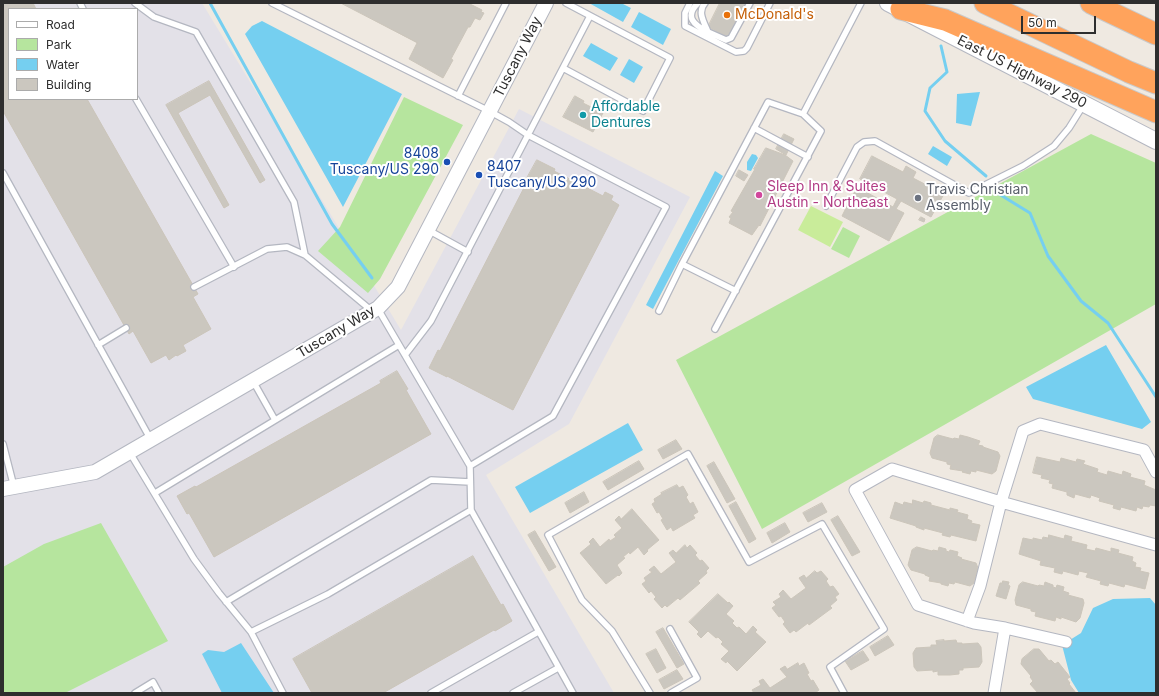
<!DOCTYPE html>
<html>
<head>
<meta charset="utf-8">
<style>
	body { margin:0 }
	#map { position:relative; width:1159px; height:696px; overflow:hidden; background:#efe9e1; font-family:Inter,sans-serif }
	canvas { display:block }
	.frame { position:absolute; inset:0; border:4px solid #2e2e2e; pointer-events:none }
	.legend { position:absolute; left:8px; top:8px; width:130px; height:92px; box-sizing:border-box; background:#fff; border:1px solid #ababab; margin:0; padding:5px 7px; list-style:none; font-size:12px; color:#2e2e2e }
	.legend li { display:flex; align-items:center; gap:8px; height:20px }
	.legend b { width:20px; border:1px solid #ababab }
	.scale { position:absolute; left:1021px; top:16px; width:75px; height:18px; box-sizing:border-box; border:2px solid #2e2e2e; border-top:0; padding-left:5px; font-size:12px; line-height:14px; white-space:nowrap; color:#2e2e2e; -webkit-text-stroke:3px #fff; paint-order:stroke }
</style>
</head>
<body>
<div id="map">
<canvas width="1159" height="696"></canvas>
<div class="frame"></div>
<ul class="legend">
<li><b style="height:5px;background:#fff"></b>Road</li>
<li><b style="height:11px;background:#b6e59e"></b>Park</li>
<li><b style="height:11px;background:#75cff0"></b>Water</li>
<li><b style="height:11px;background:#cbc7bf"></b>Building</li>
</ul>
<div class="scale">50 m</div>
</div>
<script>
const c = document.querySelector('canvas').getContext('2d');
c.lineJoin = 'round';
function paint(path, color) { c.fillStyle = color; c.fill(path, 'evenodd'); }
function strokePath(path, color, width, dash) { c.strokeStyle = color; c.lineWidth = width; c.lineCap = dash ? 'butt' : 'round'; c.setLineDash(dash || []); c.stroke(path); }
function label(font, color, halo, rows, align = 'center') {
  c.font = font + ' Inter,sans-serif'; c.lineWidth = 4; c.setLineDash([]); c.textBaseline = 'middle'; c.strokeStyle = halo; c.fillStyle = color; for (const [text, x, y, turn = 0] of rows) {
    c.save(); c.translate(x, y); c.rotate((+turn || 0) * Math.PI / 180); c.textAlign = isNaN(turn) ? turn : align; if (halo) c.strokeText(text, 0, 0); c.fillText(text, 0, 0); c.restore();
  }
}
const industrial = new Path2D(`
	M3,3H202L401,330L519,109L690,197L569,424L486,475L614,693H3ZM9,9H137V99H9Z`);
const green = new Path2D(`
	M404,97L463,125L380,279L368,293L318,251L340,227Z
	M1091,134L1156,163V304L762,529L676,360Z
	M843,227L860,236L849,258L831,249Z
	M101,523L168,641L65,693H3V567L44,544Z`);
const pitch = new Path2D(`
	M811,206L843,222L830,247L798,230Z`);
const water = new Path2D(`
	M589,3H621L631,8L623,22Z
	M639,12L671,29L663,45L631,27Z
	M262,21L402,94L343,207L245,34L252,26Z
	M591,43L618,58L610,71L583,56Z
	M629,59L643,67L634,83L620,75Z
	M980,92L971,126L956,123L957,94Z
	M933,146L952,157L947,166L928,154Z
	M752,154L756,155L758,158L751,171L747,170V162Z
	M715,171L723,176L653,309L646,305Z
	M1106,345L1151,422L1142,429L1033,399L1026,387Z
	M628,423L643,450L530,513L515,487Z
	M1150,598L1156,605V693H1079L1071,680L1062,645L1081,633L1093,608L1113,599Z
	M241,643L274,693H222L202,654L208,650L224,652Z`);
const stream = new Path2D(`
	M210,3L332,224L372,278
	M941,46L947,72L930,88L925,111L945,141L986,176
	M996,190L999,194L1030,213L1048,256L1081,301L1108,323L1156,397`);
const building = new Path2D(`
	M6,3H33L36,9H9V99H87L198,294L193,297L211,329L183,345L186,351L177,356L176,355L169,360L166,355L151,363L133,331L129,334L3,111V5Z
	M341,3H468L482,10L481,12L484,13L480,20L475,18L470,27H468L451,59L453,60L443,78L409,59L417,43Z
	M720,3H746L728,37L708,27Z
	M209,81L265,180L260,183L210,95L178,113L229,205L224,208L166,105Z
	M575,96L584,101L583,103L603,113L593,132L563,117Z
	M784,134L794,139L786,155L776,149Z
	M766,148L785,155L793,161L760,226L759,225L752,235L729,223L731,218L729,217L733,212L731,211L755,169H754Z
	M872,156L903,172L906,166L916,172L913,178L944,194L931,217L901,201L896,209L904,213L889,241L842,216L849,202L846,200L849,195L852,197L857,187L893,207L897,199L860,179Z
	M537,160L555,169L554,171L603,196L605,192L613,196L611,200L619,205L513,410L447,376V377L429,368L438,350L440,351L529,178H527Z
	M739,170L748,175L744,181L736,176Z
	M921,217L925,219L924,222L919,220Z
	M397,371L408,389L406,390L431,434L214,557L189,513L187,514L177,496L195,486L196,487L381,383L380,381Z
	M938,435L953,439L954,438L959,439L960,435L968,437L980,441L978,445L983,446V447L998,452L1000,456L996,471L992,474L976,470V472L971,471L970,474L962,472L963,471L950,469L951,465L947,464V462L932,458L930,453L934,438Z
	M676,440L682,449L663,459L658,450Z
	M1037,457L1060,462L1061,458L1076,462L1077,459L1085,461L1083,464L1098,469L1097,472L1107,475L1108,471L1122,475L1123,471L1131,474L1130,477L1145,481L1144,485L1156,490V506L1150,505L1149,507L1143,506L1142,509L1137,507L1136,511L1121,507L1120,510L1113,508L1114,505L1099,501L1100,498L1091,495L1090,498L1075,494L1074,498L1067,495V492L1052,488L1053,484L1049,483L1050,480L1041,478L1042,475L1033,473Z
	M639,461L644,469L608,490L603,482Z
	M714,462L735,499L727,503L707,466Z
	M677,485L679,488L683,486L688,495L686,497L690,504L693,502L698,512L693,515L695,518L673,531L671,527L667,530L661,520L663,519L659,512L657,513L652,504L655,502L654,499L662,494L661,493Z
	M584,492L589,502L570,513L565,503Z
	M913,500L923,503L924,501L931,503V505L950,510V508L958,510L957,512L968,515L967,519L972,521L971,523L980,525L976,541L951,535L950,537L942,535L943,533L924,528V530L916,527V526L890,518L895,502L903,505L904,502L912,504Z
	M736,502L756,539L749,543L729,506Z
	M822,503L827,512L808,522L803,513Z
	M632,509L659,540L647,550L648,551L644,555L638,547L630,554L629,552L623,557L625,558L617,565L622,573L619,576L618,575L606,584L580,553L591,544L589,542L593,538L600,547L609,539L610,541L616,537L614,535L622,528L615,520L619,516L621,519Z
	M838,516L860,552L852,556L831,520Z
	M785,523L790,532L772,543L767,533Z
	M535,531L556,567L549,571L528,535Z
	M1049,535L1064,539L1065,535L1072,537L1071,541L1087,545L1086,549L1095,551L1096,548L1111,552V548L1119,550L1118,553L1133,557L1132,561L1136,563L1135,567L1141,568L1140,571L1149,573L1145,589L1125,584L1124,587L1109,583L1108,586L1100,584L1101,581L1086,577L1088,573L1079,571L1078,575L1063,571L1062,574L1054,572L1055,568L1040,565L1041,561L1019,554L1023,538L1033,540V538L1042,540L1043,537L1048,538Z
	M685,545L687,548L690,545L697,553L695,555L700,561L702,560L709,568L706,571L707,573L698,581L700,583L680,600L678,598L667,607L665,605L662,608L654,599L656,597L651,591L649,593L642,584L646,581L644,578L652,572L649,570L654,566L661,574L676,562L669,553L673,550L676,553Z
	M917,547L932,551L933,550L938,551L939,547L946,549V551L949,552L950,550L958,552L957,556L962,558L961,559L976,563L978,568L974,583L970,586L955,582L954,584L949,583L948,586L941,584V583L929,581L930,577L925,575V574L911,570L908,565L912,550Z
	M473,556L501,605L503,604L512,621L495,631L494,630L383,693H312L293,659Z
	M815,571L817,573L821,571L828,579L826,581L830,587L833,586L839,594L835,597L837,600L830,606L832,608L809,625L808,623L796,632L794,630L790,633L783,624L785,622L781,616L779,617L772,608L776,605L773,602L781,597L779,594L783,590L791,599L806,588L799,578L804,575L806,578Z
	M1003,581L1009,582L1008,585L1010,586L1006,599L996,596L1000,583H1002Z
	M1023,582L1038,586L1039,585L1044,586L1045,582L1053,585V587L1056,588L1057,585L1064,587L1063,591L1069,593L1068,595L1083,599L1084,603L1080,618L1076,622L1061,617V619L1056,617L1055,621L1035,616L1036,612L1031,611V609L1016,605L1015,600L1019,585Z
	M718,594L728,603L729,602L733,606L726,614L734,621L732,623L737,628L739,627L746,634L753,626L757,630L755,632L766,642L737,671L727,661L726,663L721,659L729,651L721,644L723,642L718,637L716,638L708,631L701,638L697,634L699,632L689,622Z
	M663,628L684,664L677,668L656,632Z
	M888,636L894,645L875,656L870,647Z
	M944,640V641L956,640L957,643H962V644L978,643L981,647L982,662L979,667L963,668V670H959V674L950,675H938V671L933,672V670L917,671L914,667L913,653L916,648L931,647V645H937L936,641Z
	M656,649L666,668L657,673L646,654Z
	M1034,649H1039L1049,661L1051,660L1055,664L1058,662L1070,677L1067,679L1070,683L1069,684L1076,693H1038L1030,684L1033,681L1030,677L1031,676L1021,664L1022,659Z
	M863,651L869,660L851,670L845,661Z
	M798,663L799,666L804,663L809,673L807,674L811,681L813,680L819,690L815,693H754L752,690L761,685L759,681L763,679L770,688L787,677L780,669L785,666L787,669Z
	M677,670L683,679L664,689L659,680Z`);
const service = new Path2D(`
	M80,3L83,9
	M135,3L154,17L196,32L294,202L305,255
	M272,3L489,111L509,122L528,135L666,207L553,416L470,466
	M690,3L685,13V26L736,52L744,51L747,48L770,3
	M698,3C684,17 694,25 708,32
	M705,3C697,12 704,22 708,32L726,40L731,38L750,3
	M563,68L643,111L670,58L566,3
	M458,96L506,3
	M136,99L234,267
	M803,114L861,3
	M754,128L808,157
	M3,173L151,440
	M826,206L857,147L864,142L875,141L969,193L1023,166L1054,146L1069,128L1084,104
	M428,230L468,252
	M682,264L736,291
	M194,287L267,249L287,247L305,255L372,311
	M378,309L470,466L471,510L573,693
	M659,311L682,264L768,102L803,114L821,131L715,329
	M98,345L126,328
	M405,355L431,321L590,16
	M253,381L275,420
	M3,444L14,487
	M130,453L194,559L219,593L251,632
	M155,493L399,345
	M226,602L431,480L470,482
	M670,629L697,678L671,693
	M135,693L153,682L159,693
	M283,693L251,632L328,594L471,510
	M431,693L538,632
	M513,693L558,668
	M650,693L612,631L582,600L548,535L688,454L749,562L822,524L884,629L830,667L844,693`);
const minor = new Path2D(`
	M967,621L980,586L1001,502L1023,431L1040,424L1144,450L1156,472
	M1005,628L1066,642
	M994,693L1005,628L974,623L918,605L855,490L892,469L1001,502L1156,545`);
const tertiary = new Path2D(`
	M3,489L95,472L378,308L398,287L546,3`);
const secondary = new Path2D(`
	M888,3L1156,141`);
const motorway = new Path2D(`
	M985,3L1129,72L1156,83
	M1091,3L1156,34
	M901,9L945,20L1156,112`);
const markers = [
	[727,15,4,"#e8710a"],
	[583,115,4,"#0f9aa8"],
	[447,162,4,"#1a4fb4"],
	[479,175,4,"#1a4fb4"],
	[759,195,4,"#d1479c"],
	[918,198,4,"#6b7280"]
];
const foodNames = [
	["McDonald's",735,15]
];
const streetNames = [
	["Tuscany Way",518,57,-63],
	["East US Highway 290",1022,72,27],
	["Tuscany Way",336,332,-31]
];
const cultureNames = [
	["Affordable",591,107],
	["Dentures",591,123]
];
const transitNames = [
	["8408",439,154],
	["Tuscany/US 290",439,170],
	["8407",487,167,"left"],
	["Tuscany/US 290",487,183,"left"]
];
const hotelNames = [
	["Sleep Inn & Suites",767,187],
	["Austin - Northeast",767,203]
];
const worshipNames = [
	["Travis Christian",926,190],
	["Assembly",926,206]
];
paint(industrial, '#e3e1e8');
paint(green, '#b6e59e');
paint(pitch, '#c9ec9a');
paint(water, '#75cff0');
strokePath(stream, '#75cff0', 3);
paint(building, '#cbc7bf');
strokePath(building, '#cbc5ba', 1);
strokePath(service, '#b4b7c1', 8);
strokePath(minor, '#b4b7c1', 13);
strokePath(tertiary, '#b4b7c1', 16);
strokePath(secondary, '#b4b7c1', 18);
strokePath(motorway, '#c9c9c9', 23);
strokePath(service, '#fff', 5.5);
strokePath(minor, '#fff', 11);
strokePath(tertiary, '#fff', 14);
strokePath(secondary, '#fff', 16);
strokePath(motorway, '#ffa35c', 21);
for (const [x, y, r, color] of markers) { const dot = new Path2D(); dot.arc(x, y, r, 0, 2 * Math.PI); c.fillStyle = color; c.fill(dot); strokePath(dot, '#fff', 1.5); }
label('14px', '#c56008', '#fff', foodNames, 'left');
label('14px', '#2e2e2e', '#fff', streetNames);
label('14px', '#0d838f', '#fff', cultureNames, 'left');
label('14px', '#164399', '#fff', transitNames, 'right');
label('14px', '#b23c85', '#fff', hotelNames, 'left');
label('14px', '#5b616d', '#fff', worshipNames, 'left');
</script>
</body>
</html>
